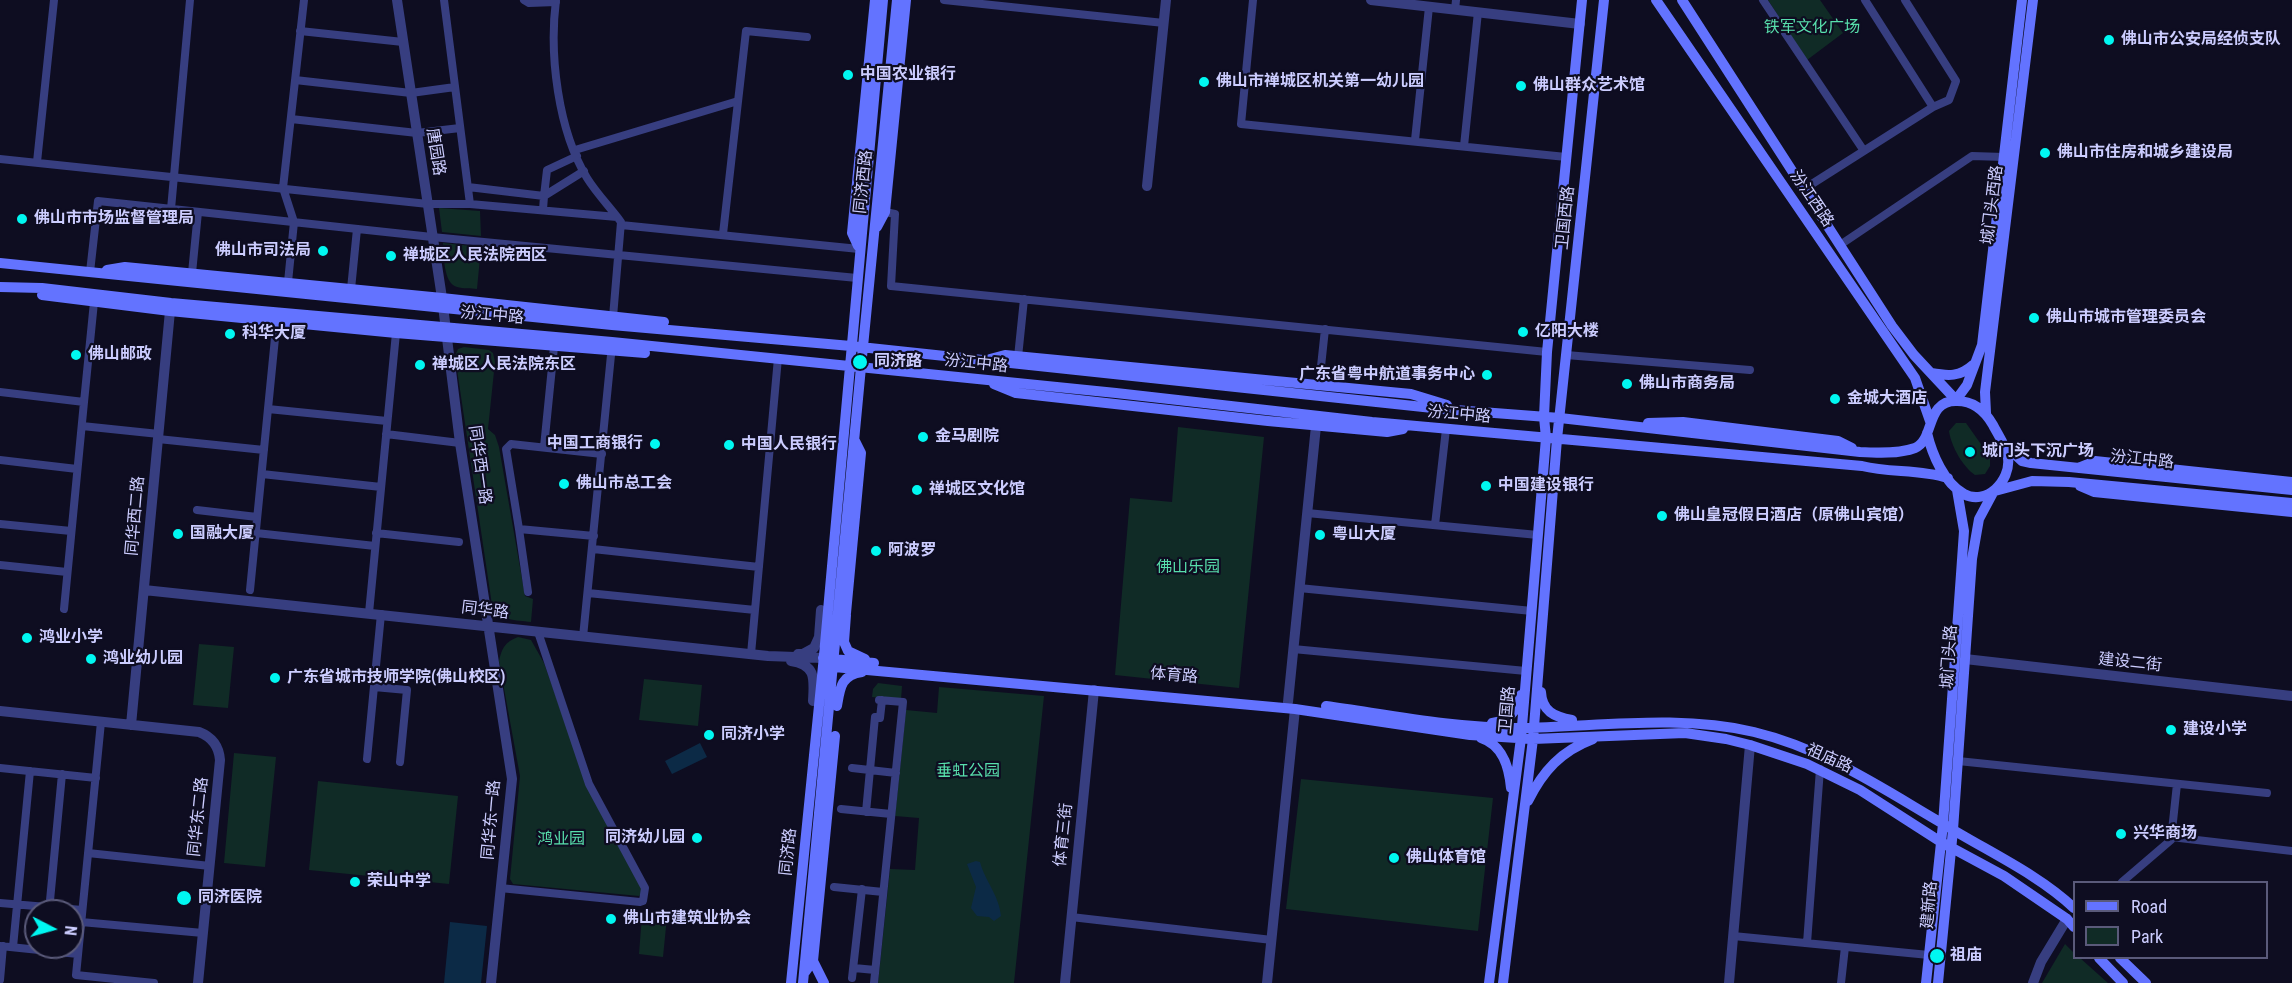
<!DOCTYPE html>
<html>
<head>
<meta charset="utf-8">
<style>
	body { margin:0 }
	#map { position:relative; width:2292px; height:983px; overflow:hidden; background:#0e0d21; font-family:"Roboto Condensed",sans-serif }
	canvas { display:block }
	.legend { position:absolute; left:2073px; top:881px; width:195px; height:78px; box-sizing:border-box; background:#0e0d21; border:2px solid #5a5a7a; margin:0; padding:8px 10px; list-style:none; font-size:18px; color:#cccdff }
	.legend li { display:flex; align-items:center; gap:12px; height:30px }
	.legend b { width:30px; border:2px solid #5a5a7a }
	.north { position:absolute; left:24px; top:899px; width:60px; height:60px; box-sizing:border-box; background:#0e0d21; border:2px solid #5a5a7a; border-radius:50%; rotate:96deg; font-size:16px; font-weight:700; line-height:24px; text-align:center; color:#cccdff }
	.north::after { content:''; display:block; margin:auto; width:21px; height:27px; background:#00f7f1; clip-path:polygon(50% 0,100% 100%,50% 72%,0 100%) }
</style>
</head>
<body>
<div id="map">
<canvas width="2292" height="983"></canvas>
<ul class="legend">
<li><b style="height:8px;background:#6373ff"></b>Road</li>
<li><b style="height:16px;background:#102b26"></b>Park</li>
</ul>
<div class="north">N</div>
</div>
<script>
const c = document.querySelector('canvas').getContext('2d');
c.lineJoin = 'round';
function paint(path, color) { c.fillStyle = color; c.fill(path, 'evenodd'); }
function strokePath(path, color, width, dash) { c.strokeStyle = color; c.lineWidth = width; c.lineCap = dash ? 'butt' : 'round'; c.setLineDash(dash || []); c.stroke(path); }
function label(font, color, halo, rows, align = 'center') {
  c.font = font + ' "Roboto Condensed","Noto Sans SC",sans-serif'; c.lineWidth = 4.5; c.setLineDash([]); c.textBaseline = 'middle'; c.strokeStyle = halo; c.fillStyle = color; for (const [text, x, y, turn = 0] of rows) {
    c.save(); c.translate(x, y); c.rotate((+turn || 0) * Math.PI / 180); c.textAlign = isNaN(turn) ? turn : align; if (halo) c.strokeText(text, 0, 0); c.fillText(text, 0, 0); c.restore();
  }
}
const green = new Path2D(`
	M1768,0H1820L1843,33L1807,60Z
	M439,208L480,211L481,236L442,232Z
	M443,243L481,247L477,289C471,288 463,289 457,287C443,283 444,255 443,243Z
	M464,347L489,350L493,353L495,362L488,429L495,435L499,447L525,596L533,599L531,622C515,620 500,621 492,605L455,356L458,349Z
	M1956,423H1966L1990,457V466L1985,474L1975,475C1963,467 1951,446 1949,431Z
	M1178,427L1264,437L1239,688L1115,675L1130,498L1172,502Z
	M518,637L531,640L544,663L587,785L642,888V893L639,896L513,884L510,879L520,776L499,661C502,648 505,642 518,637Z
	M199,644L234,647L228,708L193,705Z
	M644,679L702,685L698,726L639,720Z
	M878,683L902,686L901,700L872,697L873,689Z
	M939,687L1044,696L1014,983H878L890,869L915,870L919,818L895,816L906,710L937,713Z
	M234,753L276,757L265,867L224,863Z
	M1301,779L1493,798L1478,931L1286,909Z
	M318,781L458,796L449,884L309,870Z
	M642,915L667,917L663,957L639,954Z
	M2065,944L2074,953V958H2080L2108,983H2042Z`);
const water = new Path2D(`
	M700,743L707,757L672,774L665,761Z
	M976,861L980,862C985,881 999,895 1001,916L994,921L989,917L977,916L971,908L976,887L967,864Z
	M450,922L487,926L481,983H444Z`);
const minor = new Path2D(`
	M444,0L470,204
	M524,0L529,3L556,2
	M556,0C549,55 558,130 587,178C597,194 610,207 621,222L613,317
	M944,0L1164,23
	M1253,0L1241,124L1566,157
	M1763,0L1864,151
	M1865,0L1933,107
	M1455,10L1456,0
	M300,31L403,42
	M295,80L411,93L455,87
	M291,119L417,133L460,128
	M1415,140L1429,7
	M1464,146L1478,12
	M575,150L738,101
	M0,159L428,204H470L617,217
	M37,162L54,0
	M468,187L544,196L547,170L577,156
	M1804,189L1933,107L1949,100L1956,81L1905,0
	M171,209L190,0
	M543,210L544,196L584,171
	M885,212L895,214L891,286L1547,352
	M621,225L859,249
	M723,234L746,31L807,37
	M1840,245L1972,156L2004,157
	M90,272L98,201L432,237L857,278
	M192,273L198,212
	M288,282L294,222L283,188L304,0
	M351,289L357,229
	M1566,355L1750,370
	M1018,357L1024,299
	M1319,385L1325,329
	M0,392L84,402L64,609
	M84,402L94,302
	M268,409L387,421
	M82,426L159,434
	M386,434L460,443
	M158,439L264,450
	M544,447L554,347
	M0,460L77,469
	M262,474L381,487
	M197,510L257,517
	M1307,513L1538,535
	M0,524L71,531
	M1435,525L1446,429
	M519,529L528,592
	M256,533L375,546
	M376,533L459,542
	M594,536L519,529L506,449L511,444L602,454
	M593,549L759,567
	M0,565L67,572
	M1299,588L1532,611
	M250,590L276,328
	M588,593L755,610
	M369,613L396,333
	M583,637L612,345
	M1293,649L1526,671
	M751,654L778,358
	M374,687L407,690L400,762
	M101,722L76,975L154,983
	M367,759L381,614
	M1958,761L2267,793
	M0,768L96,778
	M852,768L896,773
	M841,809L891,814
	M866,812L875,717L880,718L882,700
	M2171,837L2292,851
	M88,853L210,866
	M2122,882L2171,840L2177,784
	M834,887L883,892
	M500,888L640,902L643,901L645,888L589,784L538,632
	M0,903L82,910
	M49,911L62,774
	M1071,917L1272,940
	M81,922L203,933
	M1733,936L1929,955
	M1807,943L1820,769
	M0,946L78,954
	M13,947L30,771
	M854,968L875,970
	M852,978L862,889
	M0,980L3,946
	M874,983L903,702L879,700
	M1841,983L1845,947`);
const tertiary = new Path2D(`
	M397,0L442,298L460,443L512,779L491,983
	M1371,0L1580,24
	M1147,186L1166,0
	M144,590L768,656L823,658
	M798,654H803L814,648L819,637L821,610
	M1965,659L2292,696
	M791,661C817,665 814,680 813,701
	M1288,702L1316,426
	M0,711L199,732C212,737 219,747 220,760L198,983
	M131,725L170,311
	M1065,983L1094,690
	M1267,983L1295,709
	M1729,983L1750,745
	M2033,983L2041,962L2067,919`);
const secondary = new Path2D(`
	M1656,0L1915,378L1930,421
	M1682,0L1892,326L1914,355L1956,400
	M877,227L885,212L906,0
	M858,246L852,233L875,0
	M0,263L612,325L851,346L1442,409L1560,418L1860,452C1877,453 1899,454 1915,448C1935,440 1925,400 1957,401C1974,401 1985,411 1993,425C1998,435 2007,447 2008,458C2011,481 1986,506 1964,494C1944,483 1932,454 1927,433
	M107,270L125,267L442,298L664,322
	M0,287L42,288L171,303L612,342L1116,393L1372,422L1862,466C1890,473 1919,469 1948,478
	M42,295L170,311L396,333L645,353
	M990,359L1005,355L1411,394L1447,405
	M1931,373C1948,376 1960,377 1973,365
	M994,384L1016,393L1268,421L1387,432L1403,429
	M1956,400L1967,385L1982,345L2022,0
	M1986,413L1985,392L2033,0
	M1648,423L1683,422L1838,441L1852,448
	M2006,446L2022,461L2031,463L2292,490
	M2078,468L2095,461L2292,482
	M2080,486L2094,492L2292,512
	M1995,491L2032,481L2069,482L2292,503
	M846,615L844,642L848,651L865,659
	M840,623L846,613L861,453L855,441
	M823,658L874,663
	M823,666L1295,709L1470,735L1533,739L1685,733L1726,739L1750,745L1807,764L1860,790L1941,842L2004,876L2067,919L2074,927
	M1541,692C1542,711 1554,717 1572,720
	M837,706C840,688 841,675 862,672
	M1326,706C1390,715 1454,728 1519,728C1598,727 1676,714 1754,732C1825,749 1883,789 1945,825C1987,851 2038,874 2074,908
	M1492,723C1508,721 1518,711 1521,695
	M1481,738C1503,745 1509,767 1511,788
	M1528,801C1543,771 1561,751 1593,739
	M2099,958L2123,983
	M2120,958L2146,983
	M813,961L824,983
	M805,972L813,961L835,736
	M791,983L823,666L883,0
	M803,983L861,367L897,0
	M1489,983L1521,738L1546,438L1544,417L1547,352L1582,0
	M1503,983L1533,739L1557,439L1604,0
	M1926,983L1943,824L1961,574L1964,531L1957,490
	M1938,983L1953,830L1972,559L1979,519L1994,491`);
const markers = [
	[2109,40,6,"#00f7f1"],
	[848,75,6,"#00f7f1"],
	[1204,82,6,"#00f7f1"],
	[1521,86,6,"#00f7f1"],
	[2045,153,6,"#00f7f1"],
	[22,219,6,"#00f7f1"],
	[323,251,6,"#00f7f1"],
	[391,256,6,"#00f7f1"],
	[2034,318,6,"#00f7f1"],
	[1523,332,6,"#00f7f1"],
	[230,334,6,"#00f7f1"],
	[76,355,6,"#00f7f1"],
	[860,362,8,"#00f7f1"],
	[420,365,6,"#00f7f1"],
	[1487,375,6,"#00f7f1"],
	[1627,384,6,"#00f7f1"],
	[1835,399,6,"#00f7f1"],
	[923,437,6,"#00f7f1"],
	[655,444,6,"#00f7f1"],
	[729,445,6,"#00f7f1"],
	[1970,452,6,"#00f7f1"],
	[564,484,6,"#00f7f1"],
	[1486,486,6,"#00f7f1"],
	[917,490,6,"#00f7f1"],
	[1662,516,6,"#00f7f1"],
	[178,534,6,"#00f7f1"],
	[1320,535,6,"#00f7f1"],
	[876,551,6,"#00f7f1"],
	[27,638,6,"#00f7f1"],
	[91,659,6,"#00f7f1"],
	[275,678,6,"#00f7f1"],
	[2171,730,6,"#00f7f1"],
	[709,735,6,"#00f7f1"],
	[2121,834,6,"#00f7f1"],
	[697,838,6,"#00f7f1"],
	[1394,858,6,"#00f7f1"],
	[355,882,6,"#00f7f1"],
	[184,898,8,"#00f7f1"],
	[611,919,6,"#00f7f1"],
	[1937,956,8,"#00f7f1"]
];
const parkNames = [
	["铁军文化广场",1812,28],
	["佛山乐园",1188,568],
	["垂虹公园",968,772],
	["鸿业园",561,840]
];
const poiNames = [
	["佛山市公安局经侦支队",2121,40],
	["中国农业银行",860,75],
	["佛山市禅城区机关第一幼儿园",1216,82],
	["佛山群众艺术馆",1533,86],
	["佛山市住房和城乡建设局",2057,153],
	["佛山市市场监督管理局",34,219],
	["佛山市司法局",311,251,"right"],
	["禅城区人民法院西区",403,256],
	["佛山市城市管理委员会",2046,318],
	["亿阳大楼",1535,332],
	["科华大厦",242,334],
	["佛山邮政",88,355],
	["同济路",874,362],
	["禅城区人民法院东区",432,365],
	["广东省粤中航道事务中心",1475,375,"right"],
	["佛山市商务局",1639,384],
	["金城大酒店",1847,399],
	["金马剧院",935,437],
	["中国工商银行",643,444,"right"],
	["中国人民银行",741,445],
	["城门头下沉广场",1982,452],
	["佛山市总工会",576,484],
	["中国建设银行",1498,486],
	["禅城区文化馆",929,490],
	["佛山皇冠假日酒店（原佛山宾馆）",1674,516],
	["国融大厦",190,534],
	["粤山大厦",1332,535],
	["阿波罗",888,551],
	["鸿业小学",39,638],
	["鸿业幼儿园",103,659],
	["广东省城市技师学院(佛山校区)",287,678],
	["建设小学",2183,730],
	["同济小学",721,735],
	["兴华商场",2133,834],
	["同济幼儿园",685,838,"right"],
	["佛山体育馆",1406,858],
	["荣山中学",367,882],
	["同济医院",198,898],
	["佛山市建筑业协会",623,919],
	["祖庙",1950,956]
];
const streetNames = [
	["唐园路",435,152,81],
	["同济西路",864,182,-84],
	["汾江西路",1811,199,56],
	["城门头西路",1993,205,-83],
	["卫国西路",1566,218,-84],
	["汾江中路",492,316,5],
	["汾江中路",976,364,6],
	["汾江中路",1459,415,5],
	["汾江中路",2142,460,6],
	["同华西一路",479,465,82],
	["同华西二路",136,516,-85],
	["同华路",485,611,7],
	["城门头路",1950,657,-86],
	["建设二街",2130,663,6],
	["体育路",1174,676,5],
	["卫国路",1508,710,-85],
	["祖庙路",1829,759,24],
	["同华东二路",199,817,-84],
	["同华东一路",492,820,-85],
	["体育三街",1064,835,-84],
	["同济路",789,852,-84],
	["建新路",1930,905,-85]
];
paint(green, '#102b26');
paint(water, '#0c2a46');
strokePath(minor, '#373e80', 8);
strokePath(tertiary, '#373e80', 10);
strokePath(secondary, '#6373ff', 10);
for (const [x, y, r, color] of markers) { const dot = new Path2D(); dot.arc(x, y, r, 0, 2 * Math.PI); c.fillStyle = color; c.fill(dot); strokePath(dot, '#0e0d21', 2); }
label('16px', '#58dfac', '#0e0d21', parkNames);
label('bold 16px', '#cccdff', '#0e0d21', poiNames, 'left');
label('16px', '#cccdff', '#0e0d21', streetNames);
</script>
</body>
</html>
